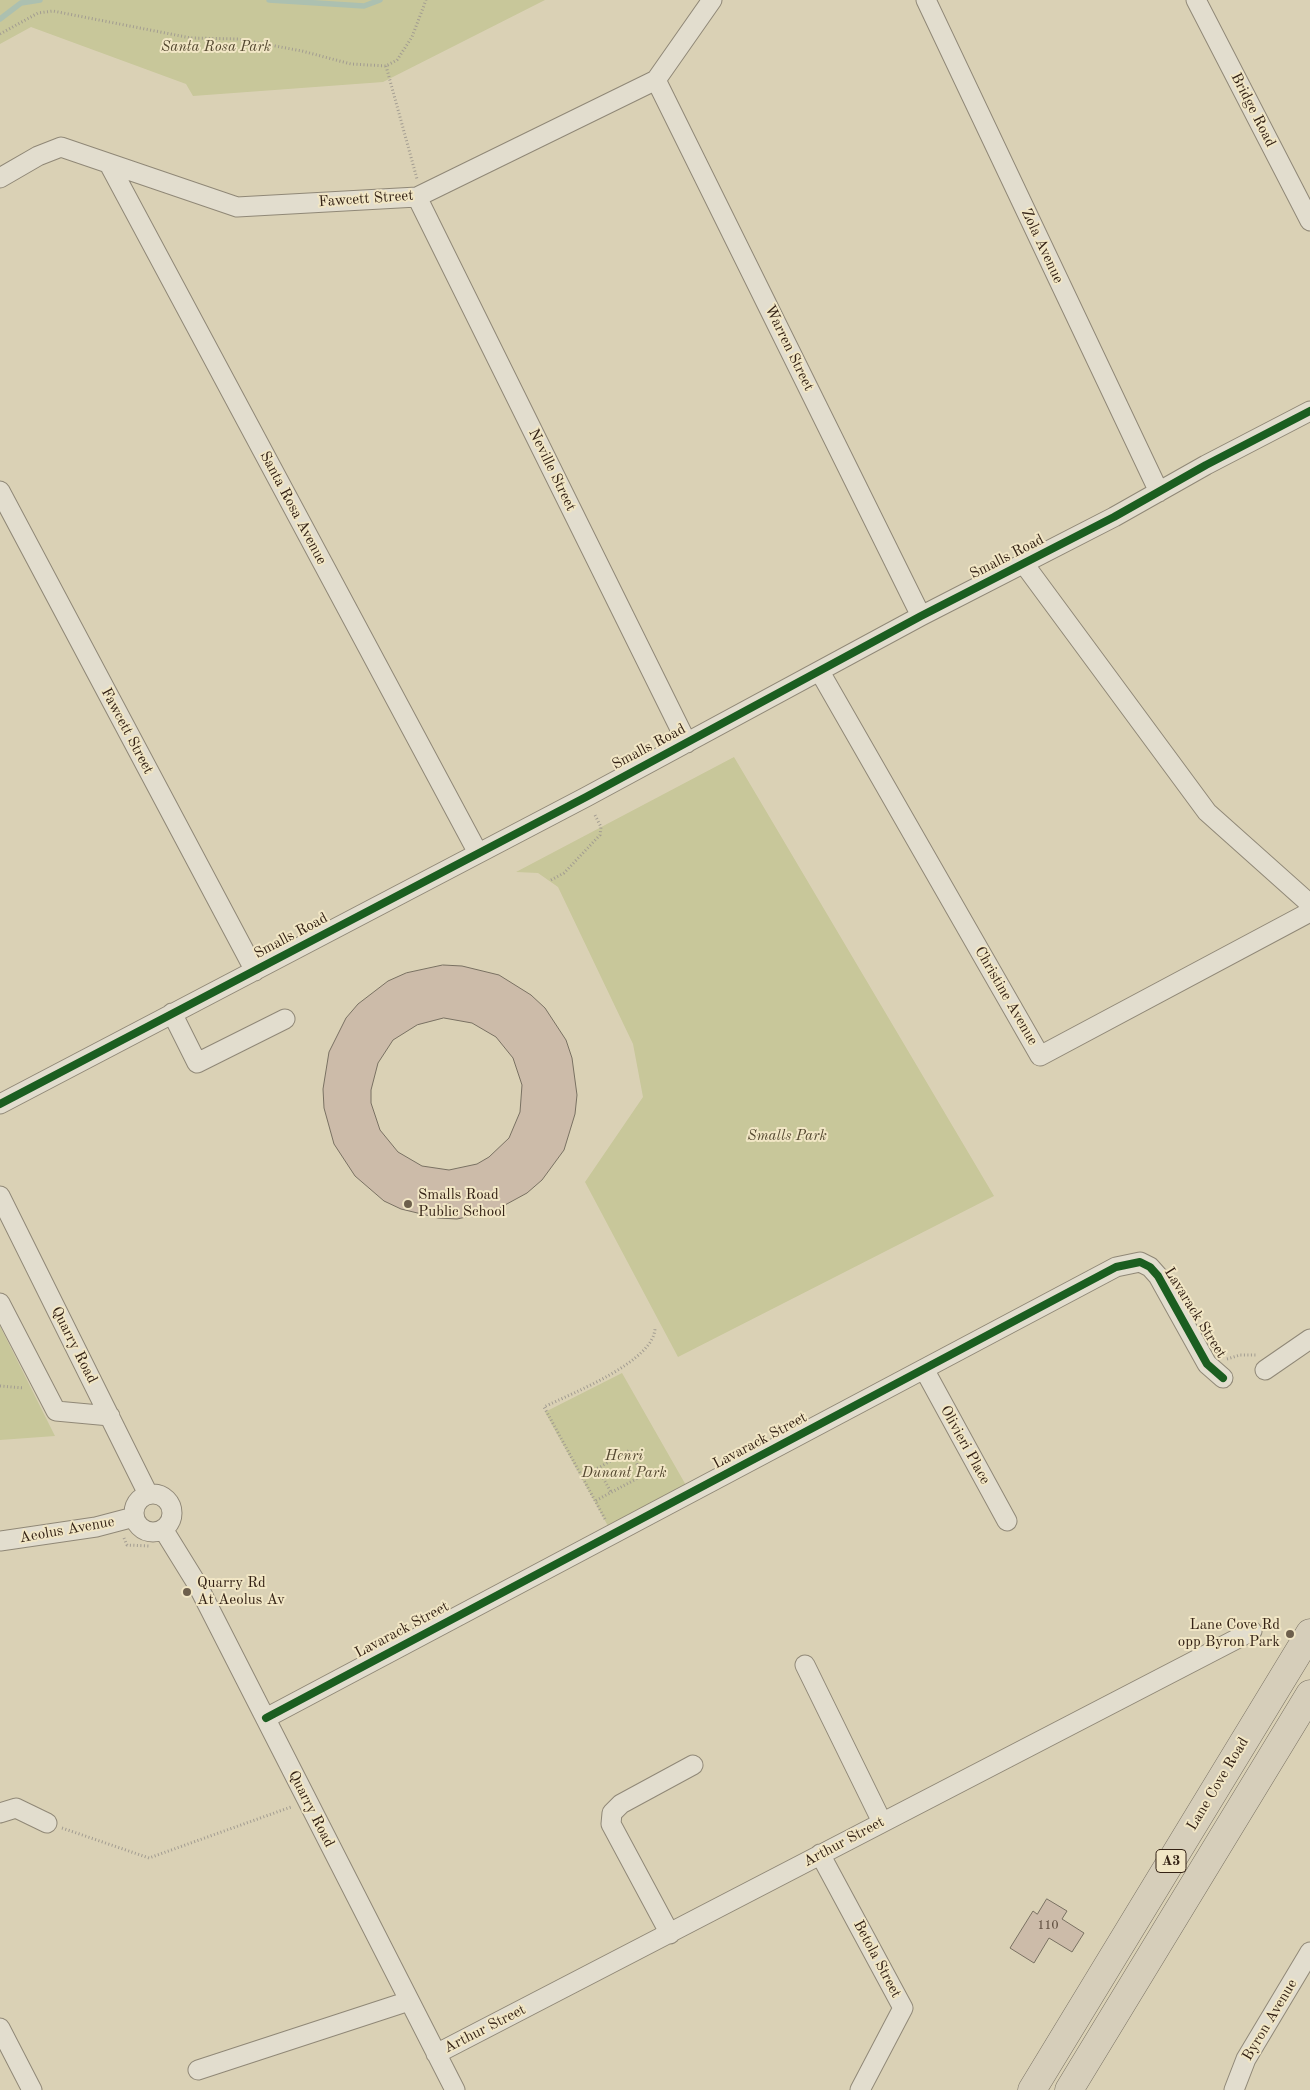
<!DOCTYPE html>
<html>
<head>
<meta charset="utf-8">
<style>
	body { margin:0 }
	canvas { display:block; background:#dad1b5 }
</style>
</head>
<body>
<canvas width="1310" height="2090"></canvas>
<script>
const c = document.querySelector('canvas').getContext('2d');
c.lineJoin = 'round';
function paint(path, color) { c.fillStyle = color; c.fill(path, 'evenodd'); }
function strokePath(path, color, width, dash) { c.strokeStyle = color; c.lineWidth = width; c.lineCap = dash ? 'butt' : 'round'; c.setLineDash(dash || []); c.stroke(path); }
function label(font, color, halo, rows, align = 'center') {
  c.font = font + ' "Old Standard TT",serif'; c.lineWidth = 4; c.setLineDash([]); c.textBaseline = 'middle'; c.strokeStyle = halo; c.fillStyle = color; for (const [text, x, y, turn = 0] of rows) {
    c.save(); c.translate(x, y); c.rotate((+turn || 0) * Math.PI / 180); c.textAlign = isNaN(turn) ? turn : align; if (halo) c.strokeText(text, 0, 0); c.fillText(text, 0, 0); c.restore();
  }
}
const green = new Path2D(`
	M0,0H545L383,82L193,96L186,84L31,27L0,44Z
	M734,757L994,1196L678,1357L585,1182L643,1097L633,1044L558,887L538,873L516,872Z
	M0,1326L55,1436L0,1440Z
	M622,1373L687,1487L608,1526L545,1412Z`);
const stream = new Path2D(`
	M269,0L364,6L380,0
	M0,19L21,3L40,0`);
const building = new Path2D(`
	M443,965L462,966L499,975L531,995L545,1008L566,1040L572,1058L577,1095L575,1114L564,1150L542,1180L527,1193L494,1211L457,1219L438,1218L401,1209L384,1201L355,1176L334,1144L324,1108L323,1089L329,1052L346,1018L358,1004L388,981L406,973ZM444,1018L472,1023L496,1037L513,1058L522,1085L520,1112L509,1138L489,1157L477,1164L449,1170L422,1166L398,1152L380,1130L371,1103V1090L378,1063L393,1040L417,1025Z
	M1047,1899L1067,1911L1062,1919L1084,1933L1072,1952L1049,1938L1034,1963L1010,1948L1033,1911L1037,1914Z`);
const path = new Path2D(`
	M0,34L38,13L53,11L191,38L238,39L302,51L351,64L386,66L397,60L412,37L426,0
	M386,66L417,179
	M551,880L564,873L600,835L601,827L594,813
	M1227,1359L1240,1355H1256
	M0,1386L24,1388
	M598,1469L611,1492
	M582,1477L630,1450L641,1472L638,1478L595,1501
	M605,1519L544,1407C572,1393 656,1361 655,1327
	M124,1538L127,1545L149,1546
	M1266,1639L1278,1646
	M62,1828L149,1858L291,1807`);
const minor = new Path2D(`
	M926,0L1159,492
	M1196,0L1310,221
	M656,80L921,616
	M109,164L478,853
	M0,178L38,156L61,147L237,207L417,197L656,80L712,0
	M417,197L687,743
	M0,491L255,971
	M1024,564L1207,812L1310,904
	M820,672L1040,1056L1310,912
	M172,1013L197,1063L285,1019
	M0,1104L586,797L921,616L1114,517L1206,465L1310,411
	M0,1196L148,1494
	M0,1303L56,1411L110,1416
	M924,1369L1007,1521
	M1265,1370L1310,1339
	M134 1513a19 19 0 1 1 38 0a19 19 0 1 1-38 0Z
	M163,1529L197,1584L250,1688L455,2090
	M0,1541L96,1527L134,1517
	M805,1665L882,1822
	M266,1718L1116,1267L1140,1262L1150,1267L1158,1276L1207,1364L1223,1378
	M0,1813L16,1808L47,1823
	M820,1854L903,2008L860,2090
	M670,1934L611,1824L612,1813L621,1804L693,1765
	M0,2028L32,2090
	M436,2054L1252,1631
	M198,2070L409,2001
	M1234,2090L1246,2059L1310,1952`);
const highway = new Path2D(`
	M1032,2090L1310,1633
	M1069,2090L1310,1694`);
const cycleway = new Path2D(`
	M0,1104L586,797L921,616L1114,517L1206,465L1310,411
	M266,1718L1116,1267L1140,1262L1150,1267L1158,1276L1207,1364L1223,1378`);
const markers = [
	[408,1204,5,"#6d5f4c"],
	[187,1592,5,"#6d5f4c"],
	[1290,1634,5,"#6d5f4c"]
];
const numberNames = [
	["110",1048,1926]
];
const shields = [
	[1171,1861,30]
];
const shieldNames = [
	["A3",1171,1861]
];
const parkNames = [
	["Santa Rosa Park",216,47],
	["Smalls Park",787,1136],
	["Henri",624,1456],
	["Dunant Park",624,1473]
];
const streetNames = [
	["Bridge Road",1253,110,63],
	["Fawcett Street",366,199,-4],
	["Zola Avenue",1042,246,65],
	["Warren Street",789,348,64],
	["Neville Street",552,470,64],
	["Santa Rosa Avenue",293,508,62],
	["Smalls Road",1007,557,-27],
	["Fawcett Street",127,731,62],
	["Smalls Road",649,747,-28],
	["Smalls Road",291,936,-28],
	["Christine Avenue",1006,996,60],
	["Lavarack Street",1195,1313,58],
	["Quarry Road",74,1345,63],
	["Lavarack Street",760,1441,-28],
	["Olivieri Place",965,1445,61],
	["Aeolus Avenue",67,1530,-10],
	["Lavarack Street",402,1630,-28],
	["Lane Cove Road",1218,1784,-59],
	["Quarry Road",311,1809,63],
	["Arthur Street",844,1842,-28],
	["Betola Street",877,1959,62],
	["Byron Avenue",1270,2020,-59],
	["Arthur Street",485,2029,-27]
];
const poiNames = [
	["Smalls Road",418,1195],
	["Public School",418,1212],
	["Quarry Rd",197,1583],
	["At Aeolus Av",197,1600],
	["Lane Cove Rd",1280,1625,"right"],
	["opp Byron Park",1280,1642,"right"]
];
paint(green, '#c8c79a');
strokePath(stream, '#acc0b0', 5.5);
paint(building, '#ccbba9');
strokePath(building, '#797162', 1);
strokePath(minor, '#908877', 21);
strokePath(highway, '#797162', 29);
strokePath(path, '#a29c91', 3, [1, 2.5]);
strokePath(minor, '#e2ddce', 19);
strokePath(highway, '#d6ceba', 28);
strokePath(cycleway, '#1b5e20', 8);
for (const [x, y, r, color] of markers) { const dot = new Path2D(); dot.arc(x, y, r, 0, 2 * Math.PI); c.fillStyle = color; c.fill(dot); strokePath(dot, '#f1e6c5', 2); }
label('12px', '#594839', null, numberNames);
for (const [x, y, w] of shields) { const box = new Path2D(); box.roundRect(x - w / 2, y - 11.5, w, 23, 4); c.fillStyle = '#f1e6c5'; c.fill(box); strokePath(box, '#332114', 1); }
label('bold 14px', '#332114', null, shieldNames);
label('italic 15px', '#544830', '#f1e6c5', parkNames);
label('15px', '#332114', '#f1e6c5', streetNames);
label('15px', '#332114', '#f1e6c5', poiNames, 'left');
</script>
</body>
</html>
